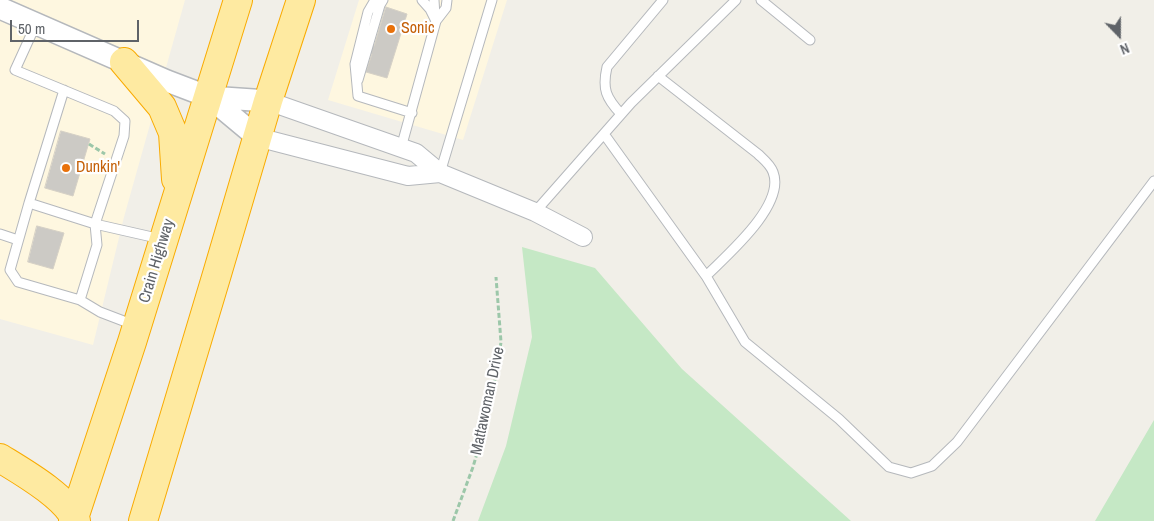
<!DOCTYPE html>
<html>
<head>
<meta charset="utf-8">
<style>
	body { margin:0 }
	#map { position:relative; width:1154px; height:521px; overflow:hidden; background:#f1efe8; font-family:"Archivo Narrow",sans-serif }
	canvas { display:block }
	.north { position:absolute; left:1094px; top:10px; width:50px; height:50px; -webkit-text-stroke:4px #fff; paint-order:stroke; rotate:158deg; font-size:14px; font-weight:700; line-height:20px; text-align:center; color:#5f6368 }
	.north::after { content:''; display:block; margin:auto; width:18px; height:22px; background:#5f6368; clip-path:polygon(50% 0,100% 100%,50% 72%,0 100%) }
	.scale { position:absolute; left:10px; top:20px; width:129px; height:22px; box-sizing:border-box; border:2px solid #5f6368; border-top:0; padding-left:6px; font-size:15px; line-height:18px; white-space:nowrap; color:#5f6368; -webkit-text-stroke:4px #fff; paint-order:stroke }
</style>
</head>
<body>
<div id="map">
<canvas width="1154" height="521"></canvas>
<div class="north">N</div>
<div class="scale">50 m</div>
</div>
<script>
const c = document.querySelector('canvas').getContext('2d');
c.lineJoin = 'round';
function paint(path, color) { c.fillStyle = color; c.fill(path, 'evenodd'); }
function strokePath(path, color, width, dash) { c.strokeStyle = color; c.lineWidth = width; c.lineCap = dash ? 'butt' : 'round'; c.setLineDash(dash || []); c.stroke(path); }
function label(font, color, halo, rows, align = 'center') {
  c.font = font + ' "Archivo Narrow",sans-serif'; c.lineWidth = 4.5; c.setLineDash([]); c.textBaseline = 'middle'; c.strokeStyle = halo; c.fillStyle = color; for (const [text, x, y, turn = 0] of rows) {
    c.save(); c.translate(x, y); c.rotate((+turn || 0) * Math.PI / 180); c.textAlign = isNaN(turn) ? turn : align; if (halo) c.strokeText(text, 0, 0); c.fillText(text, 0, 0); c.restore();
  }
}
const commercial = new Path2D(`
	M0,0H185L124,217L93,345L0,319Z
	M359,0H507L463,140L328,100Z`);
const green = new Path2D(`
	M522,247L595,268L682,369L851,521H478L506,446L532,337Z
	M1154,420V521H1095Z`);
const building = new Path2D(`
	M386,7L407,14L387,78L366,72L372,54L369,53L372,45L374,46Z
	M61,131L90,139L73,196L45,188Z
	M37,226L64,233L53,269L28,262Z`);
const path = new Path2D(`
	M89,144L105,154
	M453,521L473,467L488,416L497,369L501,342L496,277`);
const service = new Path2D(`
	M375,0L368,12L355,64L358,96L412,113
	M422,0L430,9L436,21
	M434,0L435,16
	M761,0L810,40
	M36,24L15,70L114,111L125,121L124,136L95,224L29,203L10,270L18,282L80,300
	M658,76L758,154C763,159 770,164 773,172C786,205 727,255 706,276
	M358,80L380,5L383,0
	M621,114C606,98 602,89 607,67L663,0
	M604,134L706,276L745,342L839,419L889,467L911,473L932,466L957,442L1154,181
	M401,148L436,21L446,8L447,0
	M440,173L492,0
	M29,203L64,90
	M535,212L631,103L736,0
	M0,234L18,240
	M134,325L100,312L80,300L97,245L95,224L161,239`);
const minor = new Path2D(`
	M268,101L416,153L440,173L535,212L583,237
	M257,137L408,176L440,173`);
const tertiary = new Path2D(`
	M0,8L167,81L209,97L268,101
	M209,97L257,137`);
const trunk = new Path2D(`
	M124,62L162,107L173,133L176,179
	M0,458C21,471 67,497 76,521
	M73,521L132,342L238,0
	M143,521L217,274L268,101L301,0`);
const markers = [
	[391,29,5,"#e8710a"],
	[66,168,5,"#e8710a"]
];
const foodNames = [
	["Sonic",401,29],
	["Dunkin'",76,168]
];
const streetNames = [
	["Crain Highway",157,261,-73],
	["Mattawoman Drive",488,401,-78]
];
paint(commercial, '#fef7e0');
paint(green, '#c5e8c5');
paint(building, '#cccac5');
strokePath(building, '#d6d1c6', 1);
strokePath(service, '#b5b8bc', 11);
strokePath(minor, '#b5b8bc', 20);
strokePath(tertiary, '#b5b8bc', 24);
strokePath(trunk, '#f9ab00', 30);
strokePath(path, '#9cc7a9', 3, [5, 2.5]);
strokePath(service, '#fff', 9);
strokePath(minor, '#fff', 18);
strokePath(tertiary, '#fff', 21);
strokePath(trunk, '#feeaa1', 28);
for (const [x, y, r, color] of markers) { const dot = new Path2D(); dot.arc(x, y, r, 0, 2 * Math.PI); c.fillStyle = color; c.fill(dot); strokePath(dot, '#fff', 2); }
label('16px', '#c56008', '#fff', foodNames, 'left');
label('16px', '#5f6368', '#fff', streetNames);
</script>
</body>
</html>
